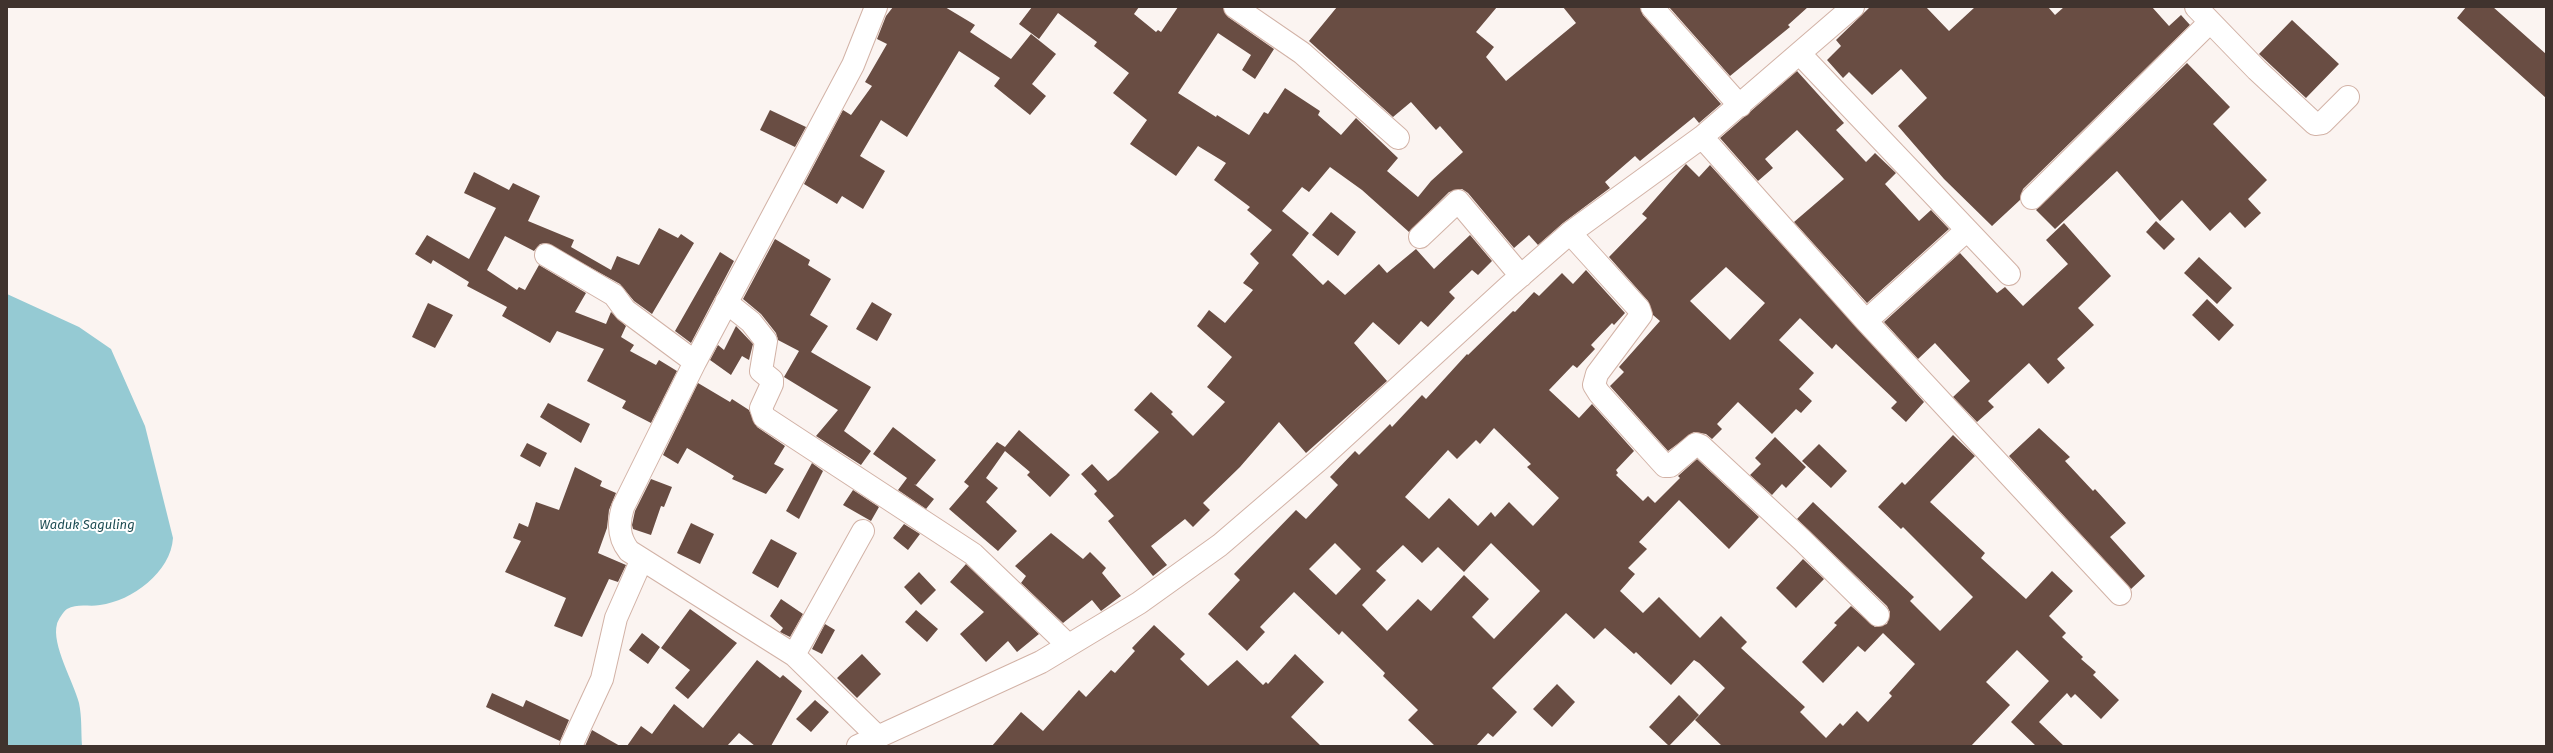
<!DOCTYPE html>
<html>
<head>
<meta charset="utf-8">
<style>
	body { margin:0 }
	#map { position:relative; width:2553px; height:753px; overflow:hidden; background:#fbf4f1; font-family:"Fira Sans",sans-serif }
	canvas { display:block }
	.frame { position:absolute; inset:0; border:8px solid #40332e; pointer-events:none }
</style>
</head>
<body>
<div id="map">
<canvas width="2553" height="753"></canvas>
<div class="frame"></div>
</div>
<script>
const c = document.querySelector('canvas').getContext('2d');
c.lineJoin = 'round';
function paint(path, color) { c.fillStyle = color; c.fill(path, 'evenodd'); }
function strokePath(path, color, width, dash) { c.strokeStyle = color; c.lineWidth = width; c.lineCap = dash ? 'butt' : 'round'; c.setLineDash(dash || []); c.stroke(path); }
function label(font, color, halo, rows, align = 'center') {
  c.font = font + ' "Fira Sans",sans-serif'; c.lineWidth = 4; c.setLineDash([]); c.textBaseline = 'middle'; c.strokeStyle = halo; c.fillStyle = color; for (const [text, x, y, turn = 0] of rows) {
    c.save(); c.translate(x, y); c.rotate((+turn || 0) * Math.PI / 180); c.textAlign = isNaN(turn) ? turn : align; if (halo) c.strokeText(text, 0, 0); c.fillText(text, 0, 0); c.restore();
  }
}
const water = new Path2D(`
	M7,294L79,327L111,349L145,426L173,538C171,572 132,601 100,605C89,607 77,603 67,609C63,612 58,620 57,624C51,644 74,683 79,703C82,717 81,732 82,746H7Z`);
const building = new Path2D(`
	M893,7H945L975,25L970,32L1011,59L1031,34L1056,54L1032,84L1046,96L1030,115L994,86L1000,78L959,51L907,137L881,120L860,156L885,171L863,209L842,196L837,204L804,184L843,110L851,115L872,86L865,82L887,44L877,39L886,16Z
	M1032,7H1139L1134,14L1156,32L1158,30L1161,32L1178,7H1223L1228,17L1274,49L1255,79L1242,70L1251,55L1218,33L1178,93L1216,117L1217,115L1249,135L1264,112L1268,114L1285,88L1320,111L1318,115L1341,135L1356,118L1398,158L1387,171L1418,197L1431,181L1463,152L1440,126L1436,130L1411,102L1393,117L1309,41L1337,7H1497L1476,32L1494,47L1486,57L1506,81L1576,23L1563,7H1640L1643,15L1721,104L1699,123L1694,117L1640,161L1635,156L1605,182L1610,188L1563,223L1538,245L1529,235L1514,248L1468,193L1462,189L1449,192L1409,232L1362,190L1330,167L1309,192L1302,187L1282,211L1309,233L1292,255L1323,285L1328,280L1345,295L1379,264L1387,273L1416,249L1434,269L1470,235L1492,261L1478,275L1472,270L1449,292L1455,298L1428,327L1421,321L1399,345L1373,322L1354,343L1387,381L1306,453L1279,422L1240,467L1203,503L1210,510L1193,527L1185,519L1151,546L1167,565L1153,576L1108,521L1114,516L1094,494L1097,491L1081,474L1092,464L1108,481L1116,475L1159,432L1134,410L1151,392L1173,412L1171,414L1193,436L1225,402L1207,387L1232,357L1197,326L1209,310L1225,323L1253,290L1243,283L1259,263L1250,254L1272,230L1247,210L1250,207L1214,180L1226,163L1198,146L1176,176L1130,144L1147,120L1113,93L1129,73L1094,46L1097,42L1058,13L1039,39L1019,24Z
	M1669,7H1808L1788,25L1790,27L1730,76Z
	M1870,7H1926L1949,31L1975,7H2048L2055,15L2064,7H2152L2169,26L2181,15L2190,25L2023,189L2020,200L1992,226L1944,179L1898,126L1927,98L1901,69L1872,95L1849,72L1843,78L1827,60L1841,46L1836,40Z
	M2466,7H2493L2546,54V98L2457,18Z
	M2292,20L2339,64L2306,98L2259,54Z
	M2187,63L2230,107L2213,124L2267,180L2248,199L2261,213L2245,228L2230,212L2210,231L2182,200L2160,221L2117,171L2055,229L2036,210Z
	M1797,71L1844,123L1836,130L1866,162L1875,153L1896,173L1885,184L1919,221L1931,210L1949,229L1867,303L1794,222L1844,179L1797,130L1765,159L1773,168L1758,181L1720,138Z
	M770,110L806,127L795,147L760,130Z
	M1686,164L1699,177L1710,165L1924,402L1906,422L1891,408L1897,402L1836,344L1832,349L1800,318L1779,340L1814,373L1799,389L1812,401L1801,413L1796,409L1772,434L1738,402L1717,424L1722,429L1712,439L1706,434L1694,432L1668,451L1610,386L1624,372L1619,367L1660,321L1653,315L1648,301L1609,257L1647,218L1642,214ZM1726,267L1765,303L1730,340L1690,301Z
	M474,172L509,190L513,183L540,196L528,221L574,240L571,247L611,270L617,256L639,265L659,228L678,238L681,234L694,243L652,314L634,301L620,284L546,243L540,244L534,251L505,236L487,270L517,290L519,287L525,290L539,265L586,293L575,312L606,324L611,312L626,326L621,337L634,345L630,351L656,365L659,360L677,371L651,423L622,408L626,401L587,381L604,349L557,331L550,343L502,316L507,307L467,286L469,282L433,260L431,264L415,254L427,235L469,259L496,208L464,193Z
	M1331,212L1356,232L1338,256L1312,235Z
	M2156,221L2175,239L2164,250L2146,232Z
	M2064,223L2111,276L2078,308L2094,325L2057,359L2065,368L2048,384L2029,363L1988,401L1994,407L1977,422L1953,397L1970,381L1935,343L1918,359L1884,322L1960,253L1997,293L2005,287L2023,306L2068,264L2046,240Z
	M775,239L810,260L808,265L831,279L810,315L828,326L811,352L871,387L844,431L871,451L861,465L816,436L838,410L784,377L799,351L778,340L776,333L761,314L743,299Z
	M720,252L734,261L691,343L675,331Z
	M2199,257L2232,288L2217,304L2184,273Z
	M1586,270L1625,313L1614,325L1612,323L1591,345L1595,349L1577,368L1573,365L1549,390L1579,418L1592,404L1634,451L1616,470L1618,473L1616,475L1643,501L1648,496L1655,503L1680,478L1678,476L1697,459L1759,517L1729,549L1679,500L1639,542L1647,549L1628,568L1635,574L1620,591L1643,613L1659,597L1700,638L1721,616L1747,642L1741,648L1805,707L1800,712L1826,738L1840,723L1843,726L1857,711L1868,722L1892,696L1889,693L1915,664L1883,633L1865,652L1858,646L1823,683L1802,662L1837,625L1834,623L1851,606L1875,627L1887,624L1890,612L1887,606L1797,519L1813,502L1914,597L1910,601L1940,631L1973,597L1903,527L1901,529L1878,507L1902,482L1905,485L1953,435L1975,456L1930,502L1985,553L1981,558L2026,599L2052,571L2073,591L2049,616L2066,633L2062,637L2083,657L2081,659L2096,672L2093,675L2119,700L2101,719L2075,694L2071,698L2067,693L2039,722L2064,746H2036L2011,722L2049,681L2017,650L1986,682L2010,705L1971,746H1722L1695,720L1725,688L1699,663L1694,660L1671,685L1636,652L1634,654L1605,628L1594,639L1566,613L1492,688L1517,712L1493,737L1488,733L1476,746H1435L1408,720L1418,710L1383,676L1385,673L1342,631L1339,635L1294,592L1260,627L1265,632L1247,651L1208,614L1240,580L1234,574L1296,510L1306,519L1338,485L1330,477L1355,451L1359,455L1390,424L1392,427L1422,395L1426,399L1467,354L1468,355L1513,311L1515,312L1534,292L1539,296L1562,273L1573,284ZM1494,428L1531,464L1527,467L1559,498L1533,526L1509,502L1495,517L1491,512L1478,526L1449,498L1429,519L1405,497L1448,450L1457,459L1476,440L1480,444ZM1335,543L1361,569L1336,595L1309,569ZM1491,543L1540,591L1494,639L1472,617L1489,599L1464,575L1431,611L1418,599L1387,631L1362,605L1386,580L1376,571L1403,545L1422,563L1438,547L1464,572Z
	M2207,299L2234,325L2219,341L2192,315Z
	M872,302L892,314L877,341L856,329Z
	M428,303L453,315L435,348L412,337Z
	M736,326L753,344L749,360L742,356L731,375L710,360L718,345L724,350Z
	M698,383L730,402L732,399L749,410L757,427L785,446L774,464L784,469L766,494L732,479L734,476L687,448L678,464L663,455Z
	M548,403L590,424L581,443L540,417Z
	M893,427L936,460L916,485L914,484L934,499L926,509L898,490L907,478L873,454Z
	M2039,428L2070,457L2065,461L2093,491L2095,489L2126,523L2110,537L2145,576L2131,589L2009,456Z
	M1019,430L1070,475L1050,497L1027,475L1030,472L1005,451L986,478L998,488L986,502L1017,531L998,551L949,509L969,486L964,482L997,442L1005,447Z
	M1775,437L1806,467L1786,488L1782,484L1772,495L1750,475L1761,464L1755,458Z
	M527,443L547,453L540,467L520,456Z
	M1819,444L1847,471L1831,488L1802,461Z
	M812,463L823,471L799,519L786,511Z
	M575,467L602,481L600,486L616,493L609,510L607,528L598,553L626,565L618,582L609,579L582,637L554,626L566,598L505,572L521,541L513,538L519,523L528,527L536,502L559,510Z
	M651,479L672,487L664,507L661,506L651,535L633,529L632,525L635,511Z
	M853,490L879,507L871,521L843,505Z
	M691,523L714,534L700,564L677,553Z
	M904,524L920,534L908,550L893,538Z
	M1051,533L1083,559L1090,552L1106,568L1102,573L1121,596L1101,611L1092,600L1063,623L1021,583L1026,576L1015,566Z
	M771,539L797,553L778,588L752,573Z
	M1803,559L1824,579L1796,608L1776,588Z
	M966,564L1039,634L1017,652L1008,641L986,662L960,634L984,612L950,582Z
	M919,572L936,590L921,605L904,587Z
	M781,599L803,614L790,637L780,632L783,628L770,616Z
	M690,609L737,643L688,699L675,688L690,670L661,648Z
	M916,610L938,629L927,642L905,622Z
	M825,624L835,630L822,654L812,649Z
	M1154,625L1185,654L1180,659L1208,686L1237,660L1263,685L1266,682L1268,684L1295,654L1324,682L1291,717L1321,746H992L1021,712L1043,731L1079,690L1086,697L1111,670L1115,673L1135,651L1132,648Z
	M642,633L660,647L648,664L629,650Z
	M862,654L881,674L857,698L837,678Z
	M757,660L780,678L783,675L802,691L771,746H755L739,733L727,746H627L641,726L652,734L674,704L703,728Z
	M1557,684L1575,702L1552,727L1533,709Z
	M492,693L523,707L526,700L569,720L560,741L486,707Z
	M1679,695L1699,715L1669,746L1649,727Z
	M815,700L829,712L811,732L796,719Z
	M592,730L620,746H585Z`);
const minor = new Path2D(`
	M876,7L853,65L695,362L623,507C618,523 618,537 629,551L794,655L878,737
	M1235,7L1302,53L1398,138
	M1652,7L1740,106
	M2196,7L2257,70L2315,124L2322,123L2348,97
	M1800,54L2009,274
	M1702,137L1866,321L2120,594
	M2032,198L2210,22
	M1570,233L1639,309L1641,315L1597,374L1594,385L1599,393L1665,466H1670L1696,444L1701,446L1802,540L1878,615
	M1420,237L1458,201L1521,276
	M546,255L614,295L625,310L695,362
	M726,302L751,322L766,341L761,371L772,380V384L761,408L764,417L973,554L1068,645
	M1866,321L1967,230
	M794,655L863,531
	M571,746L602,679L616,618L642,559
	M858,746L1041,662L1139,603L1220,545L1319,460L1508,287L1570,233L1702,137L1853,7`);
const waterNames = [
	["Waduk Saguling",87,525]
];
paint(water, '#95cad3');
paint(building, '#694d43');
strokePath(minor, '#d2b2a6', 24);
strokePath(minor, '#fff', 22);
label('italic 13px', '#1d4c53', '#fff', waterNames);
</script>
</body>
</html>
